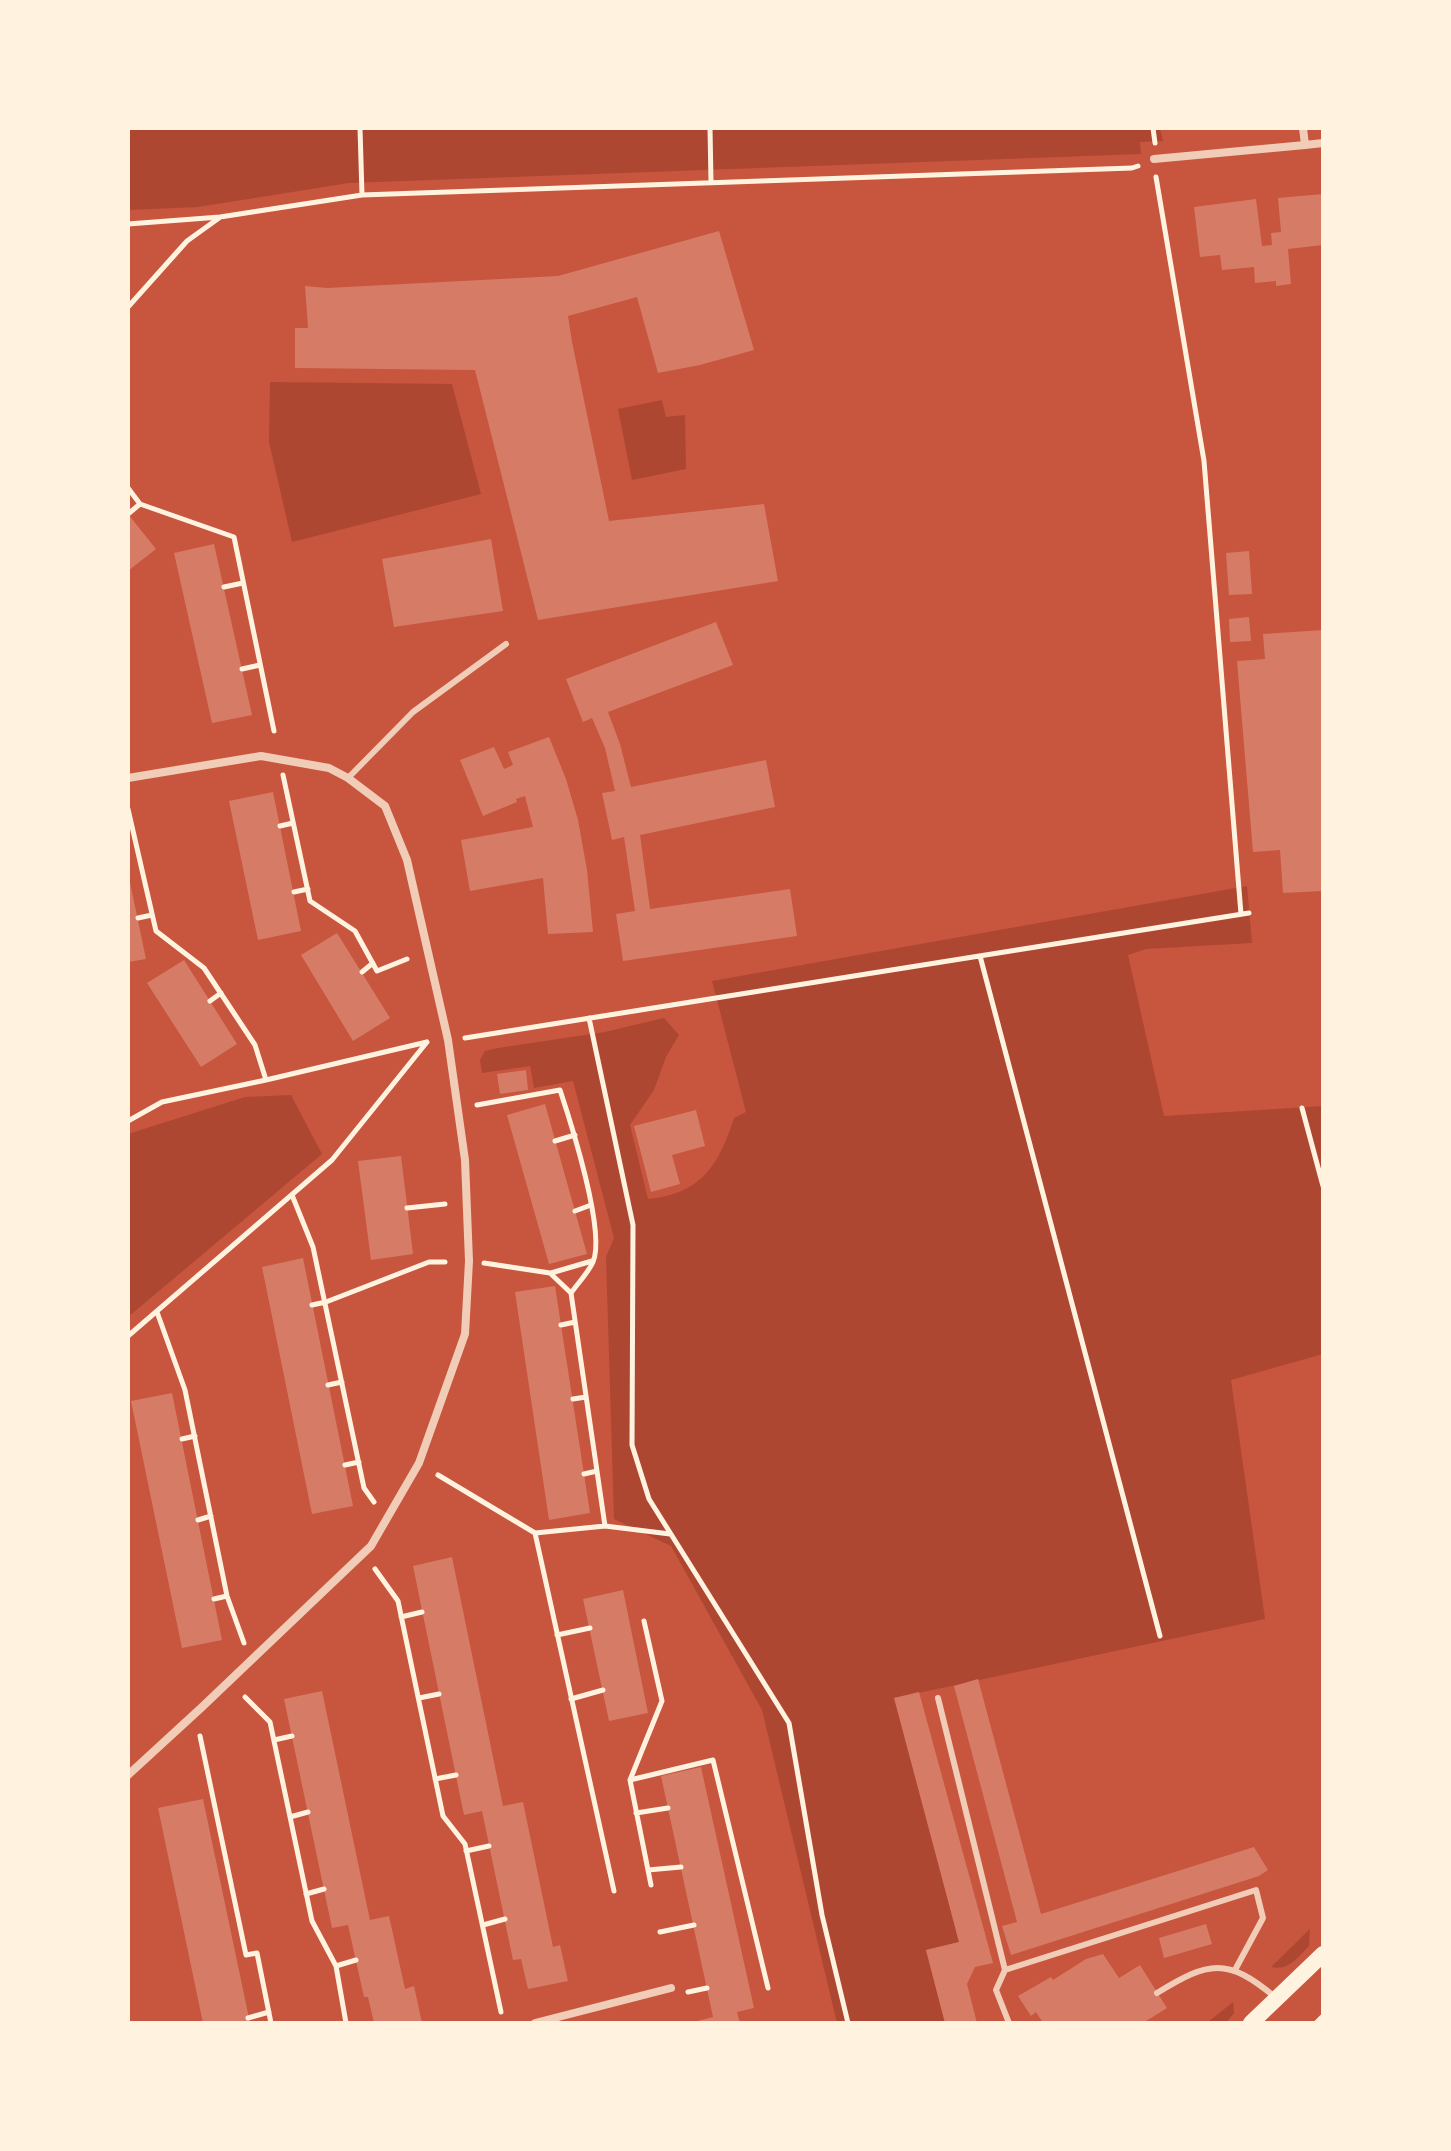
<!DOCTYPE html>
<html>
<head>
<meta charset="utf-8">
<style>
	body { margin:0 }
	#map { position:relative; width:1451px; height:2151px; overflow:hidden; background:#c8553d; font-family:"Roboto Condensed",sans-serif }
	canvas { display:block }
	.frame { position:absolute; inset:0; border:130px solid #fff3e0; pointer-events:none }
</style>
</head>
<body>
<div id="map">
<canvas width="1451" height="2151"></canvas>
<div class="frame"></div>
</div>
<script>
const c = document.querySelector('canvas').getContext('2d');
c.lineJoin = 'round';
function paint(path, color) { c.fillStyle = color; c.fill(path, 'evenodd'); }
function strokePath(path, color, width, dash) { c.strokeStyle = color; c.lineWidth = width; c.lineCap = dash ? 'butt' : 'round'; c.setLineDash(dash || []); c.stroke(path); }
const green = new Path2D(`
	M128,128H1160L1163,141L1140,142L1141,154L349,183L198,207L128,210Z
	M270,382L452,384L481,494L292,542L269,442Z
	M662,400L666,417L685,415L686,469L632,480L618,409Z
	M1247,886L1252,943L1146,949L1128,955L1164,1116L1323,1106V1354L1231,1380L1265,1619L895,1698L959,1942L926,1950L945,2023H837L762,1710L671,1546L614,1519L606,1257L614,1238L573,1081L534,1088L530,1066L482,1073L480,1060L485,1051L498,1048L605,1032L664,1018L679,1035L666,1057L654,1090L630,1125L648,1199C702,1194 719,1164 734,1118L746,1112L712,981Z
	M291,1095L322,1154L128,1317V1134L245,1097Z
	M1310,1929L1309,1946C1297,1958 1289,1971 1271,1967Z
	M1233,2002L1234,2013L1226,2023H1207Z`);
const building = new Path2D(`
	M1323,194V245L1288,249L1291,284L1276,286V281L1255,283L1254,267L1222,270L1220,255L1200,257L1194,207L1256,199L1262,246L1272,245L1271,233L1281,232L1278,198Z
	M719,231L754,350L700,365L658,373L637,297L568,316L572,342L609,521L764,504L778,581L538,620L475,370L295,368V328H308L305,286L327,288L558,276Z
	M128,514L156,549L128,571Z
	M491,539L503,611L394,627L382,559Z
	M214,544L252,715L212,723L174,553Z
	M1249,551L1252,594L1229,595L1226,553Z
	M1249,617L1251,641L1230,642L1229,619Z
	M716,622L733,665L608,712L620,744L631,787L766,760L775,807L640,835L650,909L790,889L797,936L623,961L616,914L635,911L624,837L612,840L602,793L615,791L605,748L592,718L583,722L566,679Z
	M1323,630V891L1283,893L1280,850L1253,852L1237,661L1265,659L1263,634Z
	M549,737L566,779L578,820L587,870L593,932L548,934L543,878L470,891L461,840L533,827L525,796L516,799L517,802L483,816L460,760L494,747L504,769L513,765L508,752Z
	M273,792L301,931L258,940L229,801Z
	M128,873L146,959L128,962Z
	M337,933L390,1018L353,1041L301,955Z
	M184,960L237,1044L201,1067L147,983Z
	M526,1070L528,1090L500,1094L497,1074Z
	M545,1104L587,1254L549,1264L507,1115Z
	M696,1110L705,1146L672,1155L680,1184L651,1192L634,1126Z
	M401,1156L413,1254L371,1260L358,1161Z
	M303,1258L353,1506L312,1514L262,1267Z
	M555,1286L590,1513L549,1520L515,1292Z
	M172,1393L222,1640L182,1648L131,1401Z
	M452,1557L503,1806L523,1802L553,1947L560,1945L568,1981L528,1989L521,1959L513,1960L482,1811L464,1815L413,1566Z
	M623,1590L648,1713L609,1721L583,1599Z
	M978,1679L1041,1914L1254,1847L1268,1870L1259,1876L1011,1955L1002,1926L1017,1922L954,1686Z
	M322,1691L370,1920L389,1916L405,1989L414,1986L422,2023H374L368,1997H364L348,1925L332,1928L284,1699Z
	M919,1692L993,1963L975,1967L967,1984L977,2023H945L926,1950L959,1942L894,1698Z
	M701,1767L754,2008L737,2012L740,2023H690L713,2017L661,1776Z
	M203,1799L250,2023H203L158,1808Z
	M1206,1924L1212,1944L1164,1958L1159,1938Z
	M1103,1954L1119,1978L1140,1965L1167,2008L1143,2023H1043L1036,2012L1031,2016L1018,1996L1051,1977L1053,1980L1086,1959Z`);
const path = new Path2D(`
	M360,128L362,195
	M710,128L711,182
	M1153,128L1155,143
	M1156,177L1204,461L1241,914
	M128,224L220,217L362,195L1132,168L1138,166
	M128,307L187,241L219,218
	M128,488L140,504L234,537L274,731
	M128,514L140,504
	M224,587L243,583
	M242,669L260,665
	M283,775L310,901L355,931L377,971L407,959
	M128,809L156,931L204,968L255,1045L266,1080
	M280,826L293,823
	M294,892L308,889
	M138,918L152,915
	M980,956L1160,1636
	M362,972L373,963
	M210,1001L221,993
	M589,1018L633,1225L632,1445L649,1499L789,1723L822,1915L848,2023
	M465,1038L1249,913
	M477,1105L560,1090C571,1123 606,1232 593,1262C588,1273 578,1283 571,1293
	M1302,1108L1323,1186
	M128,1121L162,1102L266,1080L427,1042
	M555,1141L575,1135
	M292,1195L313,1247L364,1488L374,1502
	M407,1208L445,1204
	M575,1211L591,1205
	M484,1263L550,1273L571,1293L605,1526
	M551,1273L592,1261
	M312,1305L326,1302L429,1262H445
	M157,1312L185,1390L227,1596L244,1643
	M561,1325L575,1322
	M128,1336L332,1160L427,1042
	M328,1385L342,1382
	M573,1399L586,1397
	M182,1439L195,1436
	M345,1465L359,1462
	M584,1474L597,1471
	M438,1475L535,1533L605,1526L670,1534
	M198,1520L211,1516
	M535,1533L614,1891
	M375,1569L398,1601L443,1816L465,1844L501,2012
	M214,1599L227,1596
	M401,1617L422,1612
	M644,1621L662,1701L630,1780L651,1885
	M557,1635L590,1628
	M245,1697L270,1722L312,1921L336,1966L346,2023
	M419,1698L439,1694
	M571,1699L603,1690
	M200,1736L246,1955L257,1953L271,2023
	M274,1740L292,1736
	M435,1779L456,1775
	M630,1780L713,1760L768,1988
	M636,1813L668,1808
	M290,1817L308,1812
	M466,1851L489,1846
	M648,1870L681,1867
	M306,1894L324,1889
	M483,1925L505,1919
	M660,1932L694,1925
	M336,1966L356,1960
	M688,1992L707,1988
	M248,2018L269,2012
	M1316,2023L1323,2016`);
const service = new Path2D(`
	M348,778L413,712L506,644
	M938,1698L1005,1970
	M1157,1993C1209,1961 1227,1957 1275,1997
	M1009,2023L996,1990L1005,1970L1256,1890L1263,1918L1235,1970`);
const minor = new Path2D(`
	M1303,128L1305,145L1323,143
	M1154,159L1305,145
	M128,778L261,756L329,768L348,778L385,806L407,860L448,1040L465,1160L469,1261L465,1334L419,1463L371,1546L201,1708L128,1775
	M535,2023L671,1988`);
const secondary = new Path2D(`
	M1251,2023L1323,1954`);
paint(green, '#ae4732');
paint(building, '#d67c66');
strokePath(path, '#fff3e0', 5);
strokePath(service, '#f1ccb7', 6);
strokePath(minor, '#f1ccb7', 8);
strokePath(secondary, '#fff3e0', 16);
</script>
</body>
</html>
